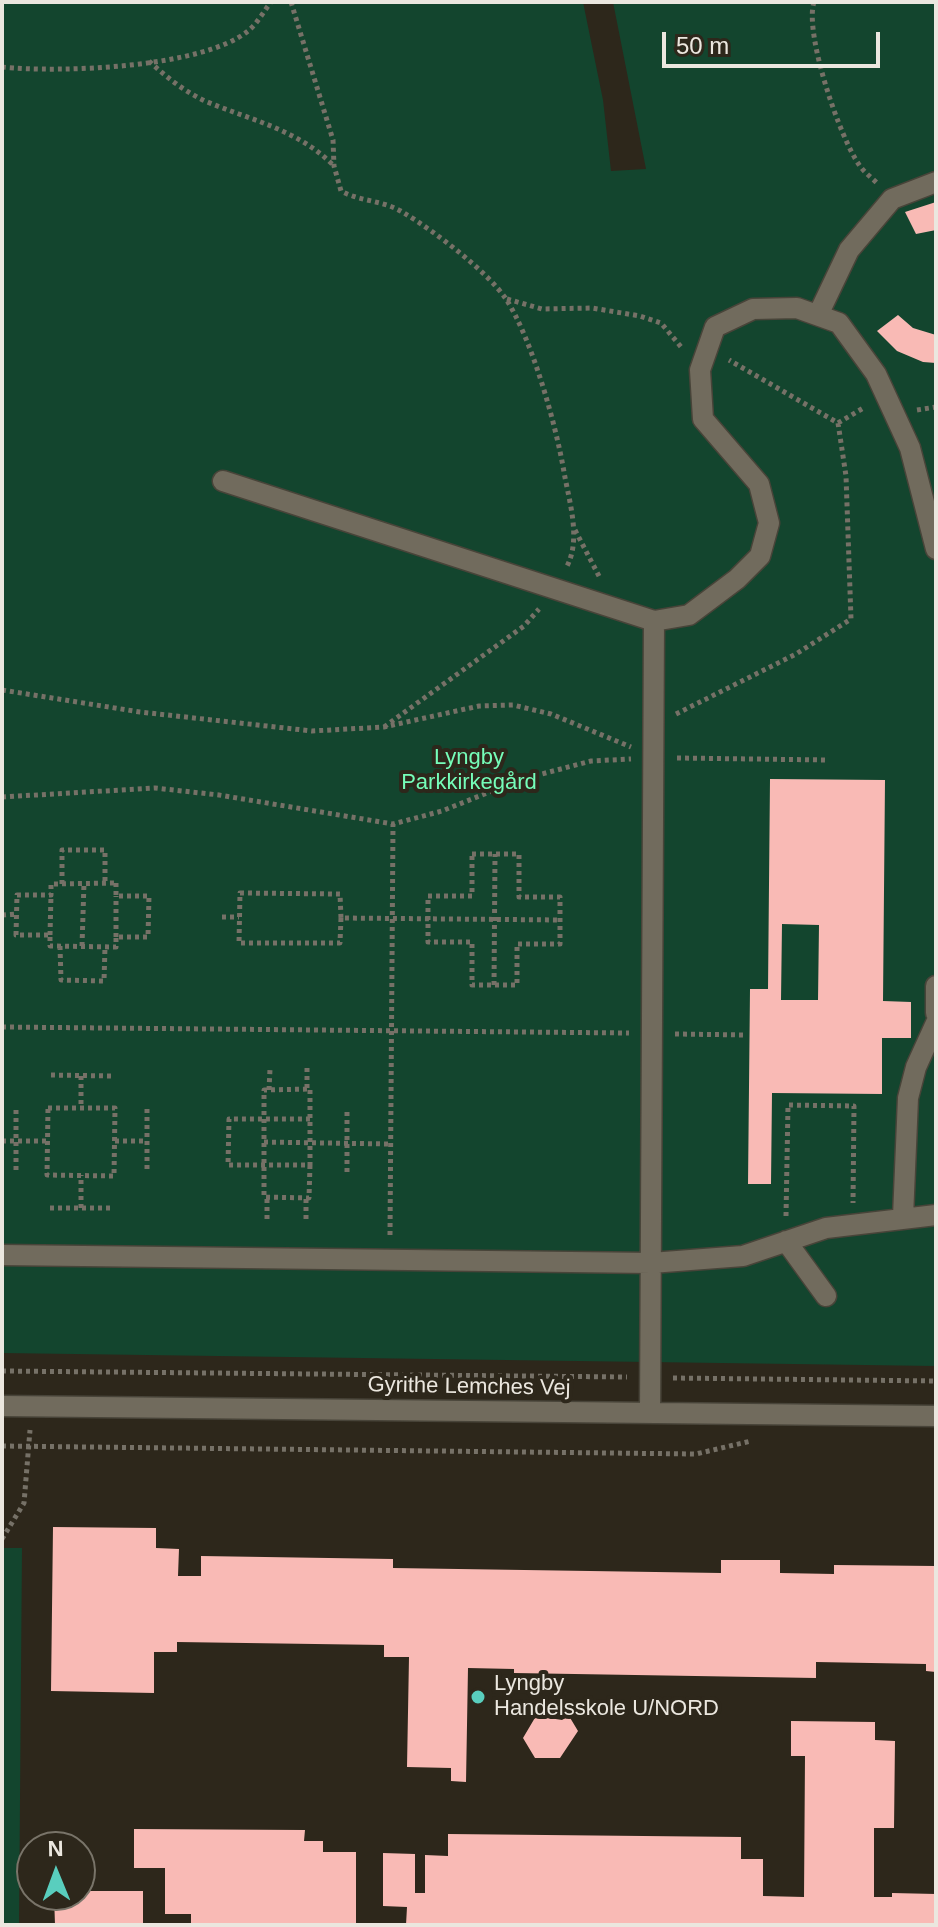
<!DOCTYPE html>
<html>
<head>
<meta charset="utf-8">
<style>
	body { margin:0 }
	#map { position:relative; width:938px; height:1927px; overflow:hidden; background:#2d271b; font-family:Helvetica,sans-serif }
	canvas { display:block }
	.frame { position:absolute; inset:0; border:4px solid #ebe7df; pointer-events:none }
	.north { position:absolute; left:16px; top:1831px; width:80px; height:80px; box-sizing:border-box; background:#2d271b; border:2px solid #797469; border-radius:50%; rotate:359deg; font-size:22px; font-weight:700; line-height:32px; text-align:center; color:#ebe7df }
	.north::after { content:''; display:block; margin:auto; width:28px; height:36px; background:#59cebe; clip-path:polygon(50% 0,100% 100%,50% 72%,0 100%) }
	.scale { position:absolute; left:662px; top:32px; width:218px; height:36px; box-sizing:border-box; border:4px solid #ebe7df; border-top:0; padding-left:10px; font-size:24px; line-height:28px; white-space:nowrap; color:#ebe7df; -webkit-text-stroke:6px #2d271b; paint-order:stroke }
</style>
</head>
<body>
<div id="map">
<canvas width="938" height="1927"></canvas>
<div class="frame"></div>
<div class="north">N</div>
<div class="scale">50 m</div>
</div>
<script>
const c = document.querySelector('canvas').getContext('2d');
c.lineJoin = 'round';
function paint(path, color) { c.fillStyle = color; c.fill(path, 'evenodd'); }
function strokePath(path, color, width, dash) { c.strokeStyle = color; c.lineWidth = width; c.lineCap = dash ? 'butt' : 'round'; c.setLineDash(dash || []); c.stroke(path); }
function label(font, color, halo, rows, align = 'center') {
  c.font = font + ' Helvetica,sans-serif'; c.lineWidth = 8; c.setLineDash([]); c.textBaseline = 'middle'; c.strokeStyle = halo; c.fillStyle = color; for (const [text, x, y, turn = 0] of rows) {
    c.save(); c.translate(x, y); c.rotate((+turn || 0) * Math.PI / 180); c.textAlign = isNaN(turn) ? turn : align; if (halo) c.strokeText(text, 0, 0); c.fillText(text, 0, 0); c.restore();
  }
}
const green = new Path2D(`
	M2,2H583L603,100L611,171L646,169L613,2H936V1366L2,1353Z
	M2,1548H22L19,1925H2Z`);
const building = new Path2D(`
	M936,202V230L916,234L905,212Z
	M898,315L913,328L936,335V363L923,362L897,351L877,331Z
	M770,779L885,780L883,1001L911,1002V1038H882V1094L772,1093L771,1184H748L750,989H768ZM782,924L819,925L818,1000H781Z
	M53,1527L156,1528V1548L179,1549L178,1576H201V1556L393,1559V1568L721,1573V1560H780V1573L834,1574V1565L936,1566V1672L926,1671V1664L816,1662V1678L514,1673V1669L468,1668L466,1782L451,1781V1768L407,1767L409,1657H384V1645L177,1642V1652H154V1693L51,1691Z
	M536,1716L562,1720L569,1716L578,1731L560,1758H535L523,1738Z
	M791,1721L875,1722V1740L895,1741L894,1828H874V1897H892V1893L936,1894V1925H406L407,1907L383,1906V1853L415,1854V1893H425V1855L448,1856V1834L741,1837V1859H763V1896L804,1897L805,1756H791Z
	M134,1829L305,1830L304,1841H323V1852H356V1925H191V1914H165V1868H134Z
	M80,1891H143V1925H55L54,1895H80Z`);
const path = new Path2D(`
	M291,2L333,140L334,166L341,191C361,202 384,200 404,213C434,231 487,271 506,299C532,339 556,425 564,472C569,501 582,540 566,568
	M814,2C804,33 840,139 860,166C865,173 872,178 878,184
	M149,61C166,77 184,91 205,101C250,120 297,129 333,165
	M2,67C60,73 202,68 248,31C257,24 264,11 271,2
	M507,299L542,309L592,308L640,316L661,323L682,348
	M917,410L936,407
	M838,423L865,407
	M575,530L600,578
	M2,690L140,712L312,731L384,727L479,706L513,705L551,714L631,747
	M676,714L796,654L851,619L846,476L838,423L729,360
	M384,727L524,626L539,609
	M677,758L827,760
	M2,797L155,788L219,795L393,824L442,811L519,780L591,761L631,759
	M472,854H519V897H560V944H517V985H472V942H428V896H472Z
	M116,883V896H149L148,937H116V947L50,946V935H16L17,895H51V884Z
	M62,884V850H105V884
	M2,915L17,914
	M222,917H239
	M341,918L340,943H239L240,893L340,894L341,918L560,920
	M50,935L51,895
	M116,937V896
	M60,946L61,980L104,981L105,947
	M82,946L84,883
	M494,985L495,854
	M2,1027L629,1033
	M675,1034L746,1035
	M307,1068V1089
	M51,1075L113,1076
	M81,1076V1108
	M269,1090L270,1069
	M48,1108H115L114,1176L47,1175Z
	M147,1109V1170
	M2,1141H48
	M115,1141H147
	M264,1142L391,1144
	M310,1165L309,1198L264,1197C264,1161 264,1125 264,1090L310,1089V1165H228L229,1119H310
	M16,1170V1108
	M347,1172V1112
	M50,1208H112
	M81,1208V1175
	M786,1216L788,1105L854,1106L853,1203
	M267,1219V1197
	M306,1219V1198
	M390,1235L393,824
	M2,1371L627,1377
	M673,1378L936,1381
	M2,1446L696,1454L751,1441
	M2,1539L24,1503L30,1430`);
const minor = new Path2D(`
	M818,315L849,250L892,199L936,182
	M223,481L654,621L689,615L737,579L760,556L769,523L759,484L703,419L700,370L715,327L753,309L797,308L839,323L876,374L910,448L936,549
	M936,986V1013
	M903,1217L908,1098L916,1067L936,1023
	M786,1241L826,1296
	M2,1255L651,1263L743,1256L826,1228L936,1215
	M2,1406L936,1416
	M650,1413L654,621`);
const markers = [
	[478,1697,8,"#59cebe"]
];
const parkNames = [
	["Lyngby",469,758],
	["Parkkirkegård",469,783]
];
const streetNames = [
	["Gyrithe Lemches Vej",469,1387,1]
];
const poiNames = [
	["Lyngby",494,1684],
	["Handelsskole U/NORD",494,1709]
];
paint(green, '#13452e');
paint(building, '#f9bab5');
strokePath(minor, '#484439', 23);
strokePath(path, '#767167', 5, [4, 4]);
strokePath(minor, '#716b5d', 20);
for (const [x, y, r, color] of markers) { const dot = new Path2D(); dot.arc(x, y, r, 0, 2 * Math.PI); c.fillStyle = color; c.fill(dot); strokePath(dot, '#2d271b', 3); }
label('22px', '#75fdb9', '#2d271b', parkNames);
label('22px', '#ebe7df', '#2d271b', streetNames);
label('22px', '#ebe7df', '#2d271b', poiNames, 'left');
</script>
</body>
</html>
